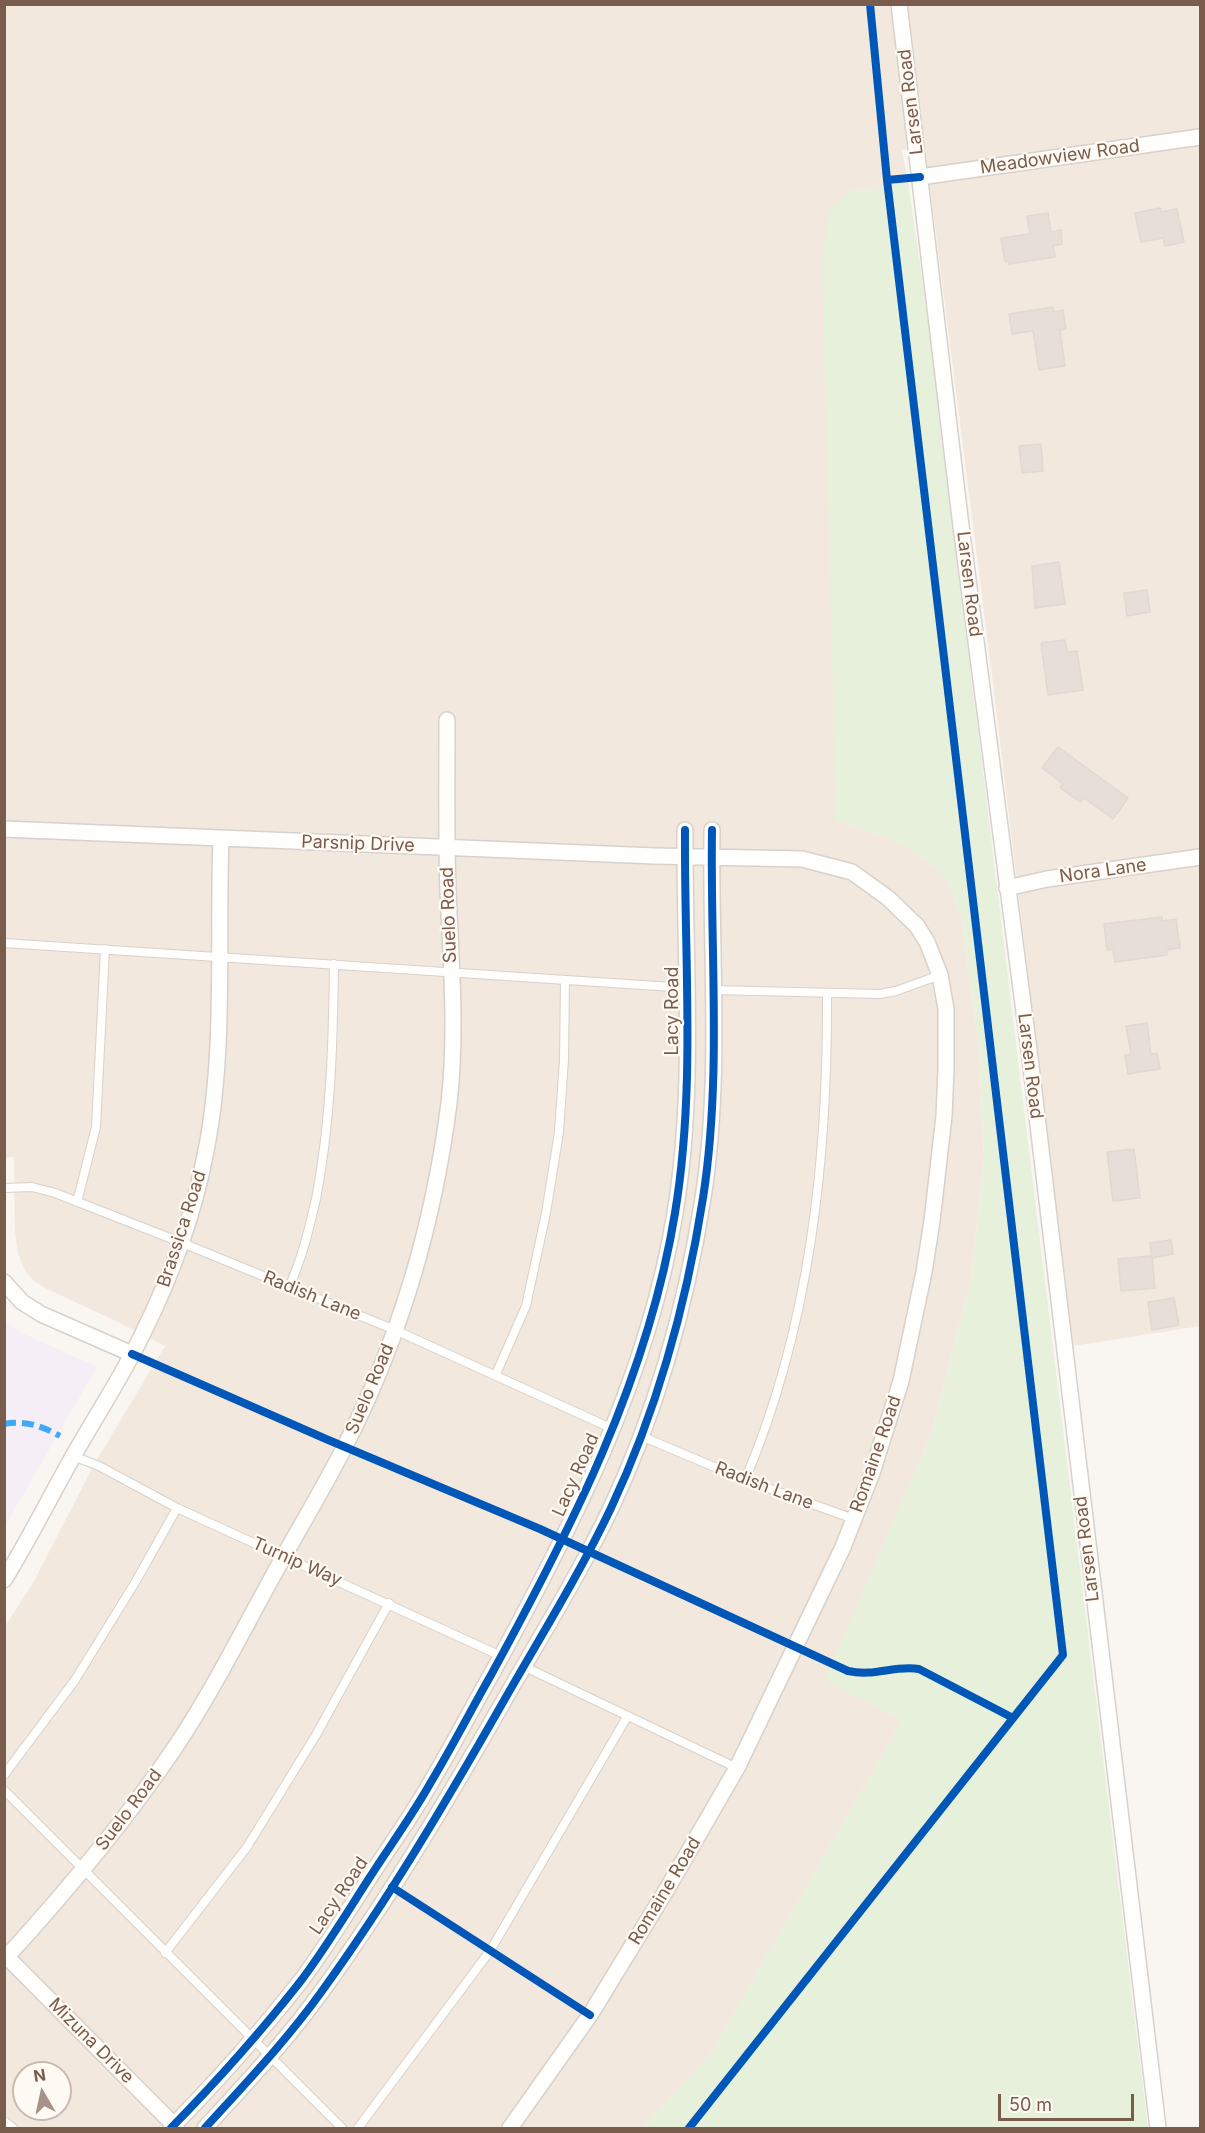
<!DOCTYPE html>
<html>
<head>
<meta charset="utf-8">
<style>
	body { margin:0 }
	#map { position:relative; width:1205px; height:2133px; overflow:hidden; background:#f9f5f0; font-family:Inter,sans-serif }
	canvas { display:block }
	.frame { position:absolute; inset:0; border:6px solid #7a5c4d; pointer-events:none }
	.north { position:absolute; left:12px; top:2061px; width:60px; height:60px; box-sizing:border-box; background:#fffaf3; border:2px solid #cabbb1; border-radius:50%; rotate:351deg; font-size:16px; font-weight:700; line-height:24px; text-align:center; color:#7a5c4d }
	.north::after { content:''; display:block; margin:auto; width:21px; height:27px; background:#a69286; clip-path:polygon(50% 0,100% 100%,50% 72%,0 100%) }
	.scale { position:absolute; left:998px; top:2094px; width:136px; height:27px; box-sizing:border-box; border:3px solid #7a5c4d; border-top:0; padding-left:8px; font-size:18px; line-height:21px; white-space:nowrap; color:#7a5c4d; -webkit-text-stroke:4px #fffaf3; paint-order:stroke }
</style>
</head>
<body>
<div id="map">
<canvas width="1205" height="2133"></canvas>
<div class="frame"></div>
<div class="north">N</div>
<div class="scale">50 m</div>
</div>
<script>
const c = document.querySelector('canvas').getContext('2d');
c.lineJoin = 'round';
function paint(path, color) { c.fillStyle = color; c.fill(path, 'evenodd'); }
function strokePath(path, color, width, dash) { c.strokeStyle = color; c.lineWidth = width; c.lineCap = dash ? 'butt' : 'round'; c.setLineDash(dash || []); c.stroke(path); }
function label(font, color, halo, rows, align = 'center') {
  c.font = font + ' Inter,sans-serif'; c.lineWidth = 4.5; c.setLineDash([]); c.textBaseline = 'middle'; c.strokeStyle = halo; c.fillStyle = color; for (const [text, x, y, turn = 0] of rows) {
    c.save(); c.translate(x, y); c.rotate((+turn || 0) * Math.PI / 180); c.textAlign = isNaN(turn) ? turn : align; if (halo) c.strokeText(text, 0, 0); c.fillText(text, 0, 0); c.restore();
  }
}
const residential = new Path2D(`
	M5,5H1200V1326L1073,1346L993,683L925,147L902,150L908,183L850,191L836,820L896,841L918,854L945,876L961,914L979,1047L984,1159L971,1279L932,1432L826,1679L902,1721L711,2053L643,2128H5L4,1628L33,1583L95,1463L165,1346L120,1323L47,1289L34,1281L26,1272L18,1254L15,1231L14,1157L5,1158ZM24,2073H60V2109H24Z`);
const education = new Path2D(`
	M5,1321L22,1333L97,1367L5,1526Z`);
const green = new Path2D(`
	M908,183L927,312L1148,2128H643L711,2053L902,1721L825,1680L932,1432L971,1279L984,1159L979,1047L961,914L945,876L918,854L896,841L836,820L822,262L830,210L850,191Z`);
const building = new Path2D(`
	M1160,208L1161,212L1177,209L1184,242L1165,246L1163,238L1141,242L1135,213Z
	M1048,213L1051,232L1061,230L1062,244L1053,246L1055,257L1009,264V261L1005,262L1001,238L1030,234L1027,216Z
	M1053,307L1054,312L1063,310L1066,329L1060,330L1065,366L1039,370L1033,331L1012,334L1009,314Z
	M1041,444L1043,471L1022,473L1019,446Z
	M1059,562L1065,604L1035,608L1032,566Z
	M1147,590L1150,612L1127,616L1124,593Z
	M1065,640L1067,652L1077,651L1083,690L1048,695L1041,643Z
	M1058,747L1128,798L1113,819L1084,798L1080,802L1060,788L1063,784L1042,768Z
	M1162,917V921L1176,919L1180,948L1166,950L1167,955L1115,962L1113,949L1107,950L1104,924Z
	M1147,1023L1151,1054L1157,1053L1160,1069L1128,1074L1125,1055L1131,1054L1126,1026Z
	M1134,1149L1140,1198L1113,1201L1107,1152Z
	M1171,1240L1173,1254L1152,1258L1150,1243Z
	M1152,1256L1155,1288L1121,1291L1118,1259Z
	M1174,1298L1179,1325L1152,1330L1148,1302Z`);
const service = new Path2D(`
	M4,943L688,988
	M713,990L880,994L896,991L940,975
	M4,1188L32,1187L55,1193L180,1242L395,1330L613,1429
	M77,1202L96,1127L105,949
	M289,1287C302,1259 309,1229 316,1199C331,1121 333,1044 334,964
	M496,1374L526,1306L546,1213L559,1132L564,1060L565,980
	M641,1436L745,1480L854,1519
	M73,1456L99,1466L177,1508L501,1656
	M745,1480C810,1327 828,1158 827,993
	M523,1666L737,1768
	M4,1775L75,1680L136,1581L177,1508
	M4,1790L342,2128
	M165,1953L247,1847L316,1735L389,1603
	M4,2121L13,2128
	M358,2128L490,1951L627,1717`);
const minor = new Path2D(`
	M899,4L960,518L1030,1058L1158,2128
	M920,177L1200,137
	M4,829L655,856L802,859L852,872L888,898L917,926L927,942L940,975L946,1009V1068L944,1116L932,1221L924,1272L901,1381L872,1473L843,1547L737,1768L667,1889L590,2015L510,2128
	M1007,888L1047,879L1200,857
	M4,1282L22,1302L41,1314L132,1354
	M4,1580C30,1538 51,1495 75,1453C97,1414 123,1375 142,1335C171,1277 194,1214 206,1151C226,1049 217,943 221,839
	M4,1954L177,2128
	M4,1960C66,1892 125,1822 176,1746C212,1692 242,1632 274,1574C297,1532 322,1491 344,1448C399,1341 434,1222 449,1103C457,1033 451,961 448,891C446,834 447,777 447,720
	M171,2128C216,2082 260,2033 300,1982C325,1949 346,1914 368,1880C389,1847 412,1816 431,1782C452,1747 471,1710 491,1675C571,1529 648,1379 675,1213C696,1086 684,959 685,830
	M205,2128C245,2084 287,2040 322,1991C388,1900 446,1802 502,1704C539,1639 579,1575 611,1508C658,1408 686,1306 703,1198C722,1076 710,952 712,830`);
const quiet = new Path2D(`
	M4,1424C25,1420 42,1426 60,1436`);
const cycleway = new Path2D(`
	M870,4L887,180
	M132,1354L326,1439L540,1529L848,1671C875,1677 893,1665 919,1669L1013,1718
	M392,1887L590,2015
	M171,2128C216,2082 260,2033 300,1982C325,1949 346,1914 368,1880C389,1847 412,1816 431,1782C452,1747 471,1710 491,1675C571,1529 648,1379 675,1213C696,1086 684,959 685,830
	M205,2128C245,2084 287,2040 322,1991C388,1900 446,1802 502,1704C539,1639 579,1575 611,1508C658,1408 686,1306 703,1198C722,1076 710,952 712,830
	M689,2128L1063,1655L887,180L920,177`);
const streetNames = [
	["Larsen Road",911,102,-97],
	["Meadowview Road",1060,157,-8],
	["Larsen Road",969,584,83],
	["Parsnip Drive",358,844,2],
	["Nora Lane",1103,871,-8],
	["Suelo Road",449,915,-92],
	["Lacy Road",673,1011,-90],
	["Larsen Road",1030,1066,83],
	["Brassica Road",182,1229,-72],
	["Radish Lane",312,1296,22],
	["Suelo Road",370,1389,-67],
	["Romaine Road",876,1454,-71],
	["Lacy Road",576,1475,-66],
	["Radish Lane",764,1486,21],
	["Larsen Road",1087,1549,-97],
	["Turnip Way",297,1562,24],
	["Suelo Road",129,1810,-53],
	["Romaine Road",665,1891,-59],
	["Lacy Road",339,1896,-56],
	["Mizuna Drive",91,2041,45]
];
paint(residential, '#f2e8de');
paint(education, '#f6eef6');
paint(green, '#e7f0db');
paint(building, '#e6ded7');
strokePath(building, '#e2d8d2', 1.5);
strokePath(service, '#d7d1cb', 10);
strokePath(minor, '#d7d1cb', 18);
strokePath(service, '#fefefd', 8);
strokePath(minor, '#fefefd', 15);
strokePath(quiet, '#3fa9f5', 6, [12, 6]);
strokePath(cycleway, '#0057b8', 8);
label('18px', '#7a5c4d', '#fffaf3', streetNames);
</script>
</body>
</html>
